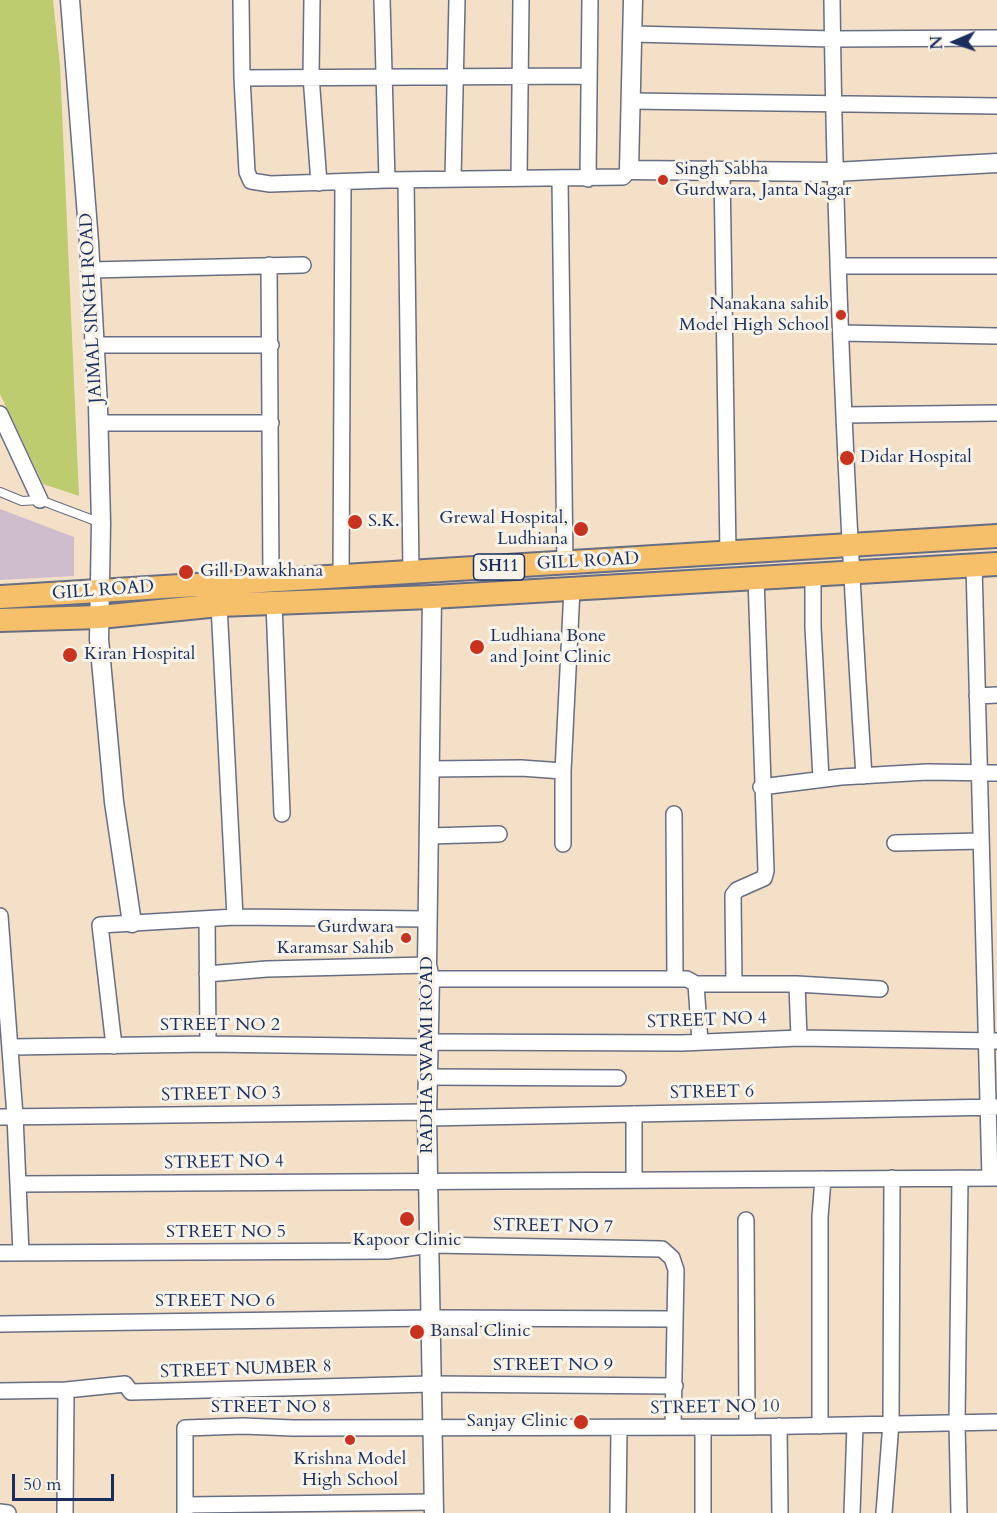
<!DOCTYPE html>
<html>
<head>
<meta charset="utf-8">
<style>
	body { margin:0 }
	#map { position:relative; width:997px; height:1513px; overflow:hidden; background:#f4e0c7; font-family:Cardo,serif }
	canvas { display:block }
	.north { position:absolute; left:925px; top:12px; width:60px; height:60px; -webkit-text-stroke:4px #f7f3e8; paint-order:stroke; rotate:268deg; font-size:16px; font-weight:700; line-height:24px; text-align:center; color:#1b2f5e }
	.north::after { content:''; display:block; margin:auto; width:21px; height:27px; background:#1b2f5e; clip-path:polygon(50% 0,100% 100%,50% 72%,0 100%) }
	.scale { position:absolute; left:12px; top:1474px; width:102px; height:27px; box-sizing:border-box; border:3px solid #1b2f5e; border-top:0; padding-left:8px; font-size:18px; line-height:21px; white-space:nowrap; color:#1b2f5e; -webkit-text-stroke:4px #f7f3e8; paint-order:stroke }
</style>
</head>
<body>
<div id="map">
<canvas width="997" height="1513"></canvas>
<div class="north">N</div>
<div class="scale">50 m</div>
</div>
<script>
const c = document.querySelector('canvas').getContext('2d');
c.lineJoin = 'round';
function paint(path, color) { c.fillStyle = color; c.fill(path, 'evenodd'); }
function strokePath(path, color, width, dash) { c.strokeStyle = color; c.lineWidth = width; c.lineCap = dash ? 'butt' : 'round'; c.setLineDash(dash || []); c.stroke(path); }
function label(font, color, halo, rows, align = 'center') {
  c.font = font + ' Cardo,serif'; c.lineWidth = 6; c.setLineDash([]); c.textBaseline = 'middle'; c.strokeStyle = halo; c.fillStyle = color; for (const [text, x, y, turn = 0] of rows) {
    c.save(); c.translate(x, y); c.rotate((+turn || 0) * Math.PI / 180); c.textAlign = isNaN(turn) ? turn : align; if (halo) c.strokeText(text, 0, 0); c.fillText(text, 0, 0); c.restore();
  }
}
const industrial = new Path2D(`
	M0,509L74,537V576L0,580Z`);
const green = new Path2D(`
	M0,0H53L60,65L79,496L43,484L0,394Z`);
const service = new Path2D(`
	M0,492L22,501L40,500L101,523`);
const minor = new Path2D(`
	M241,0L242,78L247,172L251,181L270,184L387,180
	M312,0L311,76L319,183
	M382,0L387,180L623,177L629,170
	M832,0C835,259 847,518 864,776
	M633,34L833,39L997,38
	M242,78L588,76
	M631,101L997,106
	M722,171L728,553
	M453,178L457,0
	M519,178L521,0
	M560,179L565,563
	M588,179L590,0
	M406,180L411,573
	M269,265L271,579
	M838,266H997
	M91,270L303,265
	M841,333L997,336
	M95,345H271
	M0,414L40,500
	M844,415L997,413
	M99,423H271
	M974,565L990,1178
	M813,575V627L821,779
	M341,576L343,182
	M274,603L282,814
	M219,605L235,917
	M977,696L997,695
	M430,769L521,768L563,771
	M761,787L841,777L927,772L997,773
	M674,814L675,978
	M429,836L499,834
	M895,843L981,841
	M563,844V771L572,589
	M0,916L15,1116L21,1253
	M207,919L208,1044
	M207,974L267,969L427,965
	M430,979H687L696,984L700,1042
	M696,984H797L799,1038
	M734,984L733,895L737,890L764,878L766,871L756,578
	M797,984L880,989
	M429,1042L682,1043L799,1038L996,1041
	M114,1046L100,925L235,917L428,919
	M11,1047L208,1044L428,1047
	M428,1077L618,1078
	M0,1117L427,1112
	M427,1118L997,1107
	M634,1180V1114
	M20,1184L997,1178
	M746,1220L747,1427
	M0,1253L387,1251L431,1245L662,1249L672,1258L676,1270L673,1427
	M0,1324L431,1318L674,1319
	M66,1390L125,1384L131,1392L431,1384L675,1386
	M0,1391L66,1390L65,1513
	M779,1426L780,1513
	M820,1426V1217L823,1179
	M703,1427V1513
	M185,1505L434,1502
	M0,1512L8,1513
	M185,1513V1428L243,1426L293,1428L747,1427L997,1422
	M618,1513L619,1428
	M852,1513L855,1425
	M884,1513L891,1423L892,1178
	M959,1513L957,1423L960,1178`);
const tertiary = new Path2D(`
	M70,0L89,242L98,406L101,523L99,639L114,802L132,923
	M633,0L629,170L834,172L997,163
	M432,597L427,965L430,979L427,1118L434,1513`);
const primary = new Path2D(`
	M0,597L997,536
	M0,620L100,617L219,605L432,597L997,564`);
const markers = [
	[663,180,6,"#c8321e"],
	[841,315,6,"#c8321e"],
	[847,458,8,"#c8321e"],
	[355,522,8,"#c8321e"],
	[581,529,8,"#c8321e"],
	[186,572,8,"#c8321e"],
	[477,647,8,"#c8321e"],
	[70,655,8,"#c8321e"],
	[406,938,6,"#c8321e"],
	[407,1219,8,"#c8321e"],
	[417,1332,8,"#c8321e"],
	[581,1422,8,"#c8321e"],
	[350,1440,6,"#c8321e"]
];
const shields = [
	[499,567,51]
];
const shieldNames = [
	["SH11",499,567]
];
const poiNames = [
	["Singh Sabha",675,170],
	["Gurdwara, Janta Nagar",675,191],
	["Nanakana sahib",829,305,"right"],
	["Model High School",829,326,"right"],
	["Didar Hospital",860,458],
	["Grewal Hospital,",568,519,"right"],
	["Ludhiana",568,540,"right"],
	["S.K.",368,522],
	["Gill Dawakhana",200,572],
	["Ludhiana Bone",490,637],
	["and Joint Clinic",490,658],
	["Kiran Hospital",84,655],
	["Gurdwara",394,928,"right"],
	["Karamsar Sahib",394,949,"right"],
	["Kapoor Clinic",407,1241,"center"],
	["Bansal Clinic",430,1332],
	["Sanjay Clinic",568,1422,"right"],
	["Krishna Model",350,1460,"center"],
	["High School",350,1481,"center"]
];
const streetNames = [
	["JAIMAL SINGH ROAD",92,308,-93],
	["GILL ROAD",588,562,-3],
	["GILL ROAD",103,591,-4],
	["STREET NO 4",707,1021,-2],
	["STREET NO 2",220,1026],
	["RADHA SWAMI ROAD",428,1055,-90],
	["STREET 6",712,1093,-1],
	["STREET NO 3",221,1095,-1],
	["STREET NO 4",224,1163,-1],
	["STREET NO 7",553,1227,1],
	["STREET NO 5",226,1233],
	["STREET NO 6",215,1302],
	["STREET NO 9",553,1366],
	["STREET NUMBER 8",246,1370,-2],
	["STREET NO 8",271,1408],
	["STREET NO 10",715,1408,-1]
];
paint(industrial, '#cfbdce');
paint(green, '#bccc6e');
strokePath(service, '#676d83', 10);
strokePath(minor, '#676d83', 18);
strokePath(tertiary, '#676d83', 21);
strokePath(primary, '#676d83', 26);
strokePath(service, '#fff', 8);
strokePath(minor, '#fff', 15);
strokePath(tertiary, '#fff', 18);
strokePath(primary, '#f6c06b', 22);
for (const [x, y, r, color] of markers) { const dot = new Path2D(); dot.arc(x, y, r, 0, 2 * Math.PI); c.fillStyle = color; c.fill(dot); strokePath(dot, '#f7f3e8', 2); }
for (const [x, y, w] of shields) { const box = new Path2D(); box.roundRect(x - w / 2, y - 13, w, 26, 4.5); c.fillStyle = '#f7f3e8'; c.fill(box); strokePath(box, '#1b2f5e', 1.5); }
label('bold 16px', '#1b2f5e', null, shieldNames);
label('18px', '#1b2f5e', '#f7f3e8', poiNames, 'left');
label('18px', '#1b2f5e', '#f7f3e8', streetNames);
</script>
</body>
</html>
